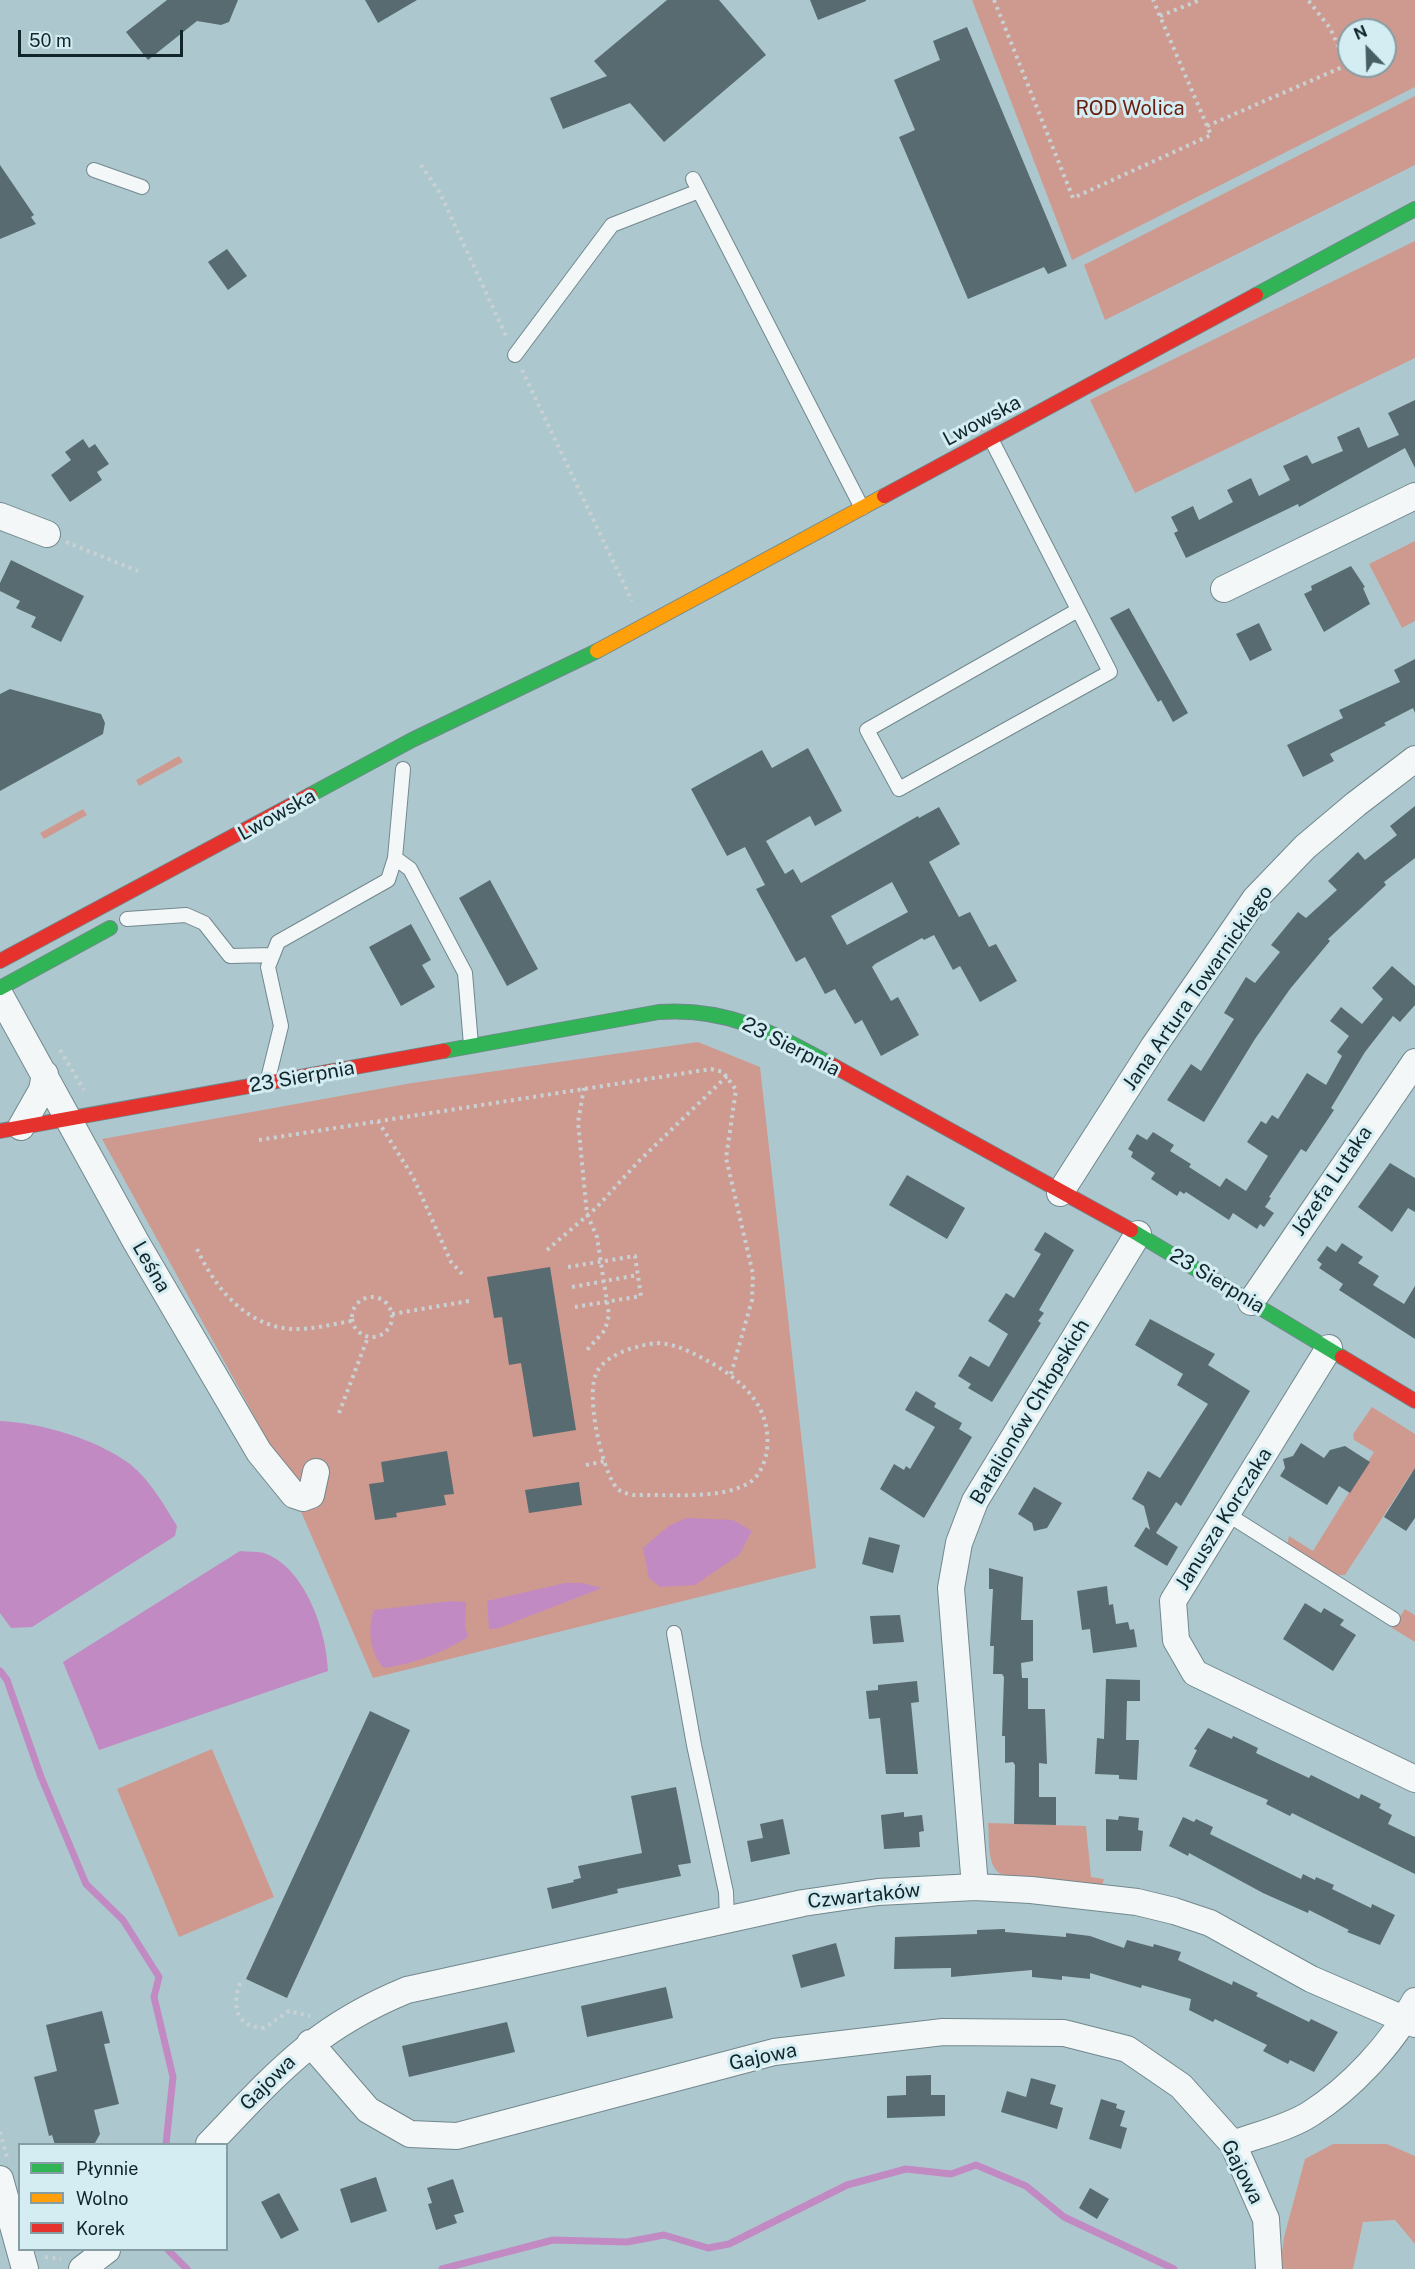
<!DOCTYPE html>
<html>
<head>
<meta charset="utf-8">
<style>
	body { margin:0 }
	#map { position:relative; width:1415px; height:2269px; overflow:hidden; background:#acc8ce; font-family:"Public Sans",sans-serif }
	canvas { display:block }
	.legend { position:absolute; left:18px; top:2143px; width:210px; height:108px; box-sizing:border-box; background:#d4edf3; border:2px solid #869da3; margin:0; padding:8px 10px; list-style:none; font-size:18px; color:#11262a }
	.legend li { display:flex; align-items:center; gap:12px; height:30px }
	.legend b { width:30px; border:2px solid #869da3 }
	.north { position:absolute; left:1337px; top:18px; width:60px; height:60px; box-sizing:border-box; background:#d4edf3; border:2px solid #869da3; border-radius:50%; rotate:337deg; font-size:16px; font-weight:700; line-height:24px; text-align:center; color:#11262a }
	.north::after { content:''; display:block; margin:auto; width:21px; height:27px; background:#475f63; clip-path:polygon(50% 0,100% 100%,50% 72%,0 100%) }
	.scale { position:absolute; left:18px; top:30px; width:165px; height:27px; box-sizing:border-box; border:3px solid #11262a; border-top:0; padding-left:8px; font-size:18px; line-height:21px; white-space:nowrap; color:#11262a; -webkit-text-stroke:4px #d4edf3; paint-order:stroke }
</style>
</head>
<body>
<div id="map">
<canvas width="1415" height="2269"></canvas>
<ul class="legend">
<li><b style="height:8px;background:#30b455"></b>Płynnie</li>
<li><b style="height:8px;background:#ff9f0a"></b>Wolno</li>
<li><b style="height:8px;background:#e5322d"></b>Korek</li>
</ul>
<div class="north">N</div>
<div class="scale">50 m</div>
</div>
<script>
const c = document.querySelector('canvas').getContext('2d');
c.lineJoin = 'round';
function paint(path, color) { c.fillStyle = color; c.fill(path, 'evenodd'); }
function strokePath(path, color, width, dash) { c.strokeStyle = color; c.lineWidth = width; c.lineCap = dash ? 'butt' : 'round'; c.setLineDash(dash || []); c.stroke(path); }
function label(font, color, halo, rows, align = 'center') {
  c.font = font + ' "Public Sans",sans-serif'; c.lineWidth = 6; c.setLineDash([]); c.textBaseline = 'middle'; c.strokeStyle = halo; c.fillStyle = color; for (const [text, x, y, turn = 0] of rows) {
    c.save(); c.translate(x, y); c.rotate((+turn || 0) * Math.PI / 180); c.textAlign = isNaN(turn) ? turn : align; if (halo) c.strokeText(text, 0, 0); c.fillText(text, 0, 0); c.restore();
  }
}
const green = new Path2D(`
	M972,0H1415V87L1072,260ZM1349,30H1385V66H1349Z
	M1415,96V165L1105,320L1084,265Z
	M1415,241V358L1135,493L1090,400Z
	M1415,541V621L1402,628L1369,564Z
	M179,756L183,762L139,786L136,780Z
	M83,809L87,815L44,839L40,833Z
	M698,1042L760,1067L816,1568L373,1678L280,1463L102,1139L412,1083Z
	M1372,1407L1415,1434V1474L1412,1472L1345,1575H1337L1287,1546L1289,1536L1313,1551L1374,1452L1354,1440L1353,1434Z
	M1405,1609L1415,1615V1642L1392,1628Z
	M212,1749L274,1897L179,1937L117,1789Z
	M988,1823L1086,1826L1091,1877L1104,1879L1102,1886L1006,1883V1876C985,1871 990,1840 988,1823Z
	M1333,2144H1387L1415,2156V2244L1395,2220L1363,2222L1353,2269H1280L1284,2237L1305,2159Z`);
const water = new Path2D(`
	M0,1421C42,1423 96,1439 130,1464C150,1480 164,1505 177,1526L175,1536L32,1627L11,1628L0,1613Z
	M686,1518L733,1520L752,1531L739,1555L695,1585L660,1587L649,1578L643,1548L669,1526Z
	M240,1551C247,1552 257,1551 264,1553C305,1567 327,1632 328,1671L99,1750L63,1662Z
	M565,1583H583L602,1588L496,1629H489L487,1601Z
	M451,1601L466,1602L465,1626L468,1637C441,1654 415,1663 384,1668C370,1655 367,1627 374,1610Z`);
const stream = new Path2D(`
	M0,1671L7,1680L41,1777L86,1884L123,1920L159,1977L154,1997L173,2077L166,2144
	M168,2250L187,2269
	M442,2269L553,2240L627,2242L664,2235L708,2248L729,2244L847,2185L906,2169L951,2174L976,2165L1026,2186L1064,2217L1174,2269`);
const building = new Path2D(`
	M167,0H238L229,22L221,25L197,21L148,60L126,32Z
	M365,0H417L378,23Z
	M667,0H719L766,55L664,142L630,103L563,129L550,98L607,76L594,61Z
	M810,0H866V1L818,20Z
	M967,27L1067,266L1048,274L1044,267L968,299L899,137L915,130L894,80L940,60L933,41Z
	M0,165L34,215L31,217L36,224L0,239Z
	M227,249L247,276L228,290L208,262Z
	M1415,400V468L1405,448L1299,507L1298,504L1186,558L1174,533L1178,531L1171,517L1193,506L1199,520L1233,502L1227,490L1251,478L1259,496L1290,480L1283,466L1307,455L1312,464L1343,451L1337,437L1359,427L1368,448L1399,435L1388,413Z
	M83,439L89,448L95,444L109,464L97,472L102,480L70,502L51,475L71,460L65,452Z
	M11,560L84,596L61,642L31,627L36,617L16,608L20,601L0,591V583Z
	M1351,566L1365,587L1363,588L1370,604L1324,632L1304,594L1312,590L1311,586Z
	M1129,608L1188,713L1173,722L1161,700L1158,702L1110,618Z
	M1259,623L1272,650L1250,661L1236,634Z
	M1415,659V713L1413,708L1384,723L1386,725L1330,754L1334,761L1303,777L1287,745L1343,718L1339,710L1400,682L1394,670Z
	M10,689L101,714L105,723L103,734L0,791V694Z
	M808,748L842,811L815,826L810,816L766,841L785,874L793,869L801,883L918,816L919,818L939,807L960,844L929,862L959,917L970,912L989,947L996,944L1017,981L980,1002L960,966L953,970L934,935L924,940L922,938L875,964L872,967L891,1001L898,997L919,1035L881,1056L862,1020L855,1024L835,989L825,994L805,957L796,962L756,889L765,885L745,847L727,856L691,789L762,750L772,768ZM892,882L908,912L847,945L831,916Z
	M1415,806V858L1384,882L1386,885L1328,939L1330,941L1290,989L1255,1039L1204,1122L1167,1100L1191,1064L1201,1071L1234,1019L1224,1013L1246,977L1255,983L1280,952L1271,945L1298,912L1306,918L1337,890L1328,881L1358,852L1365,860L1397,835L1390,826Z
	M490,880L538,969L507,986L459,898Z
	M411,924L431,960L422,965L435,987L401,1006L369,947Z
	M1392,966L1415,986V1005L1400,1022L1393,1016L1365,1052L1331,1108L1334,1110L1306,1152L1301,1149L1269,1197L1271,1198L1265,1207L1274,1213L1264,1227L1260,1224L1257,1229L1233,1213L1229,1220L1186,1192L1184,1194L1180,1191L1177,1196L1151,1179L1155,1173L1131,1157L1133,1152L1128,1149L1137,1134L1147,1140L1153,1132L1174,1145L1170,1151L1191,1164L1189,1167L1220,1187L1226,1178L1246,1191L1268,1156L1247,1142L1261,1121L1266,1124L1272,1115L1278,1119L1307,1073L1326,1085L1342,1056L1337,1052L1349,1036L1330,1021L1341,1007L1362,1024L1383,999L1372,988Z
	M1390,1163L1415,1178V1212L1408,1208L1392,1232L1358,1207Z
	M907,1175L965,1208L947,1239L889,1205Z
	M1045,1232L1074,1250L1039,1310L1044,1313L1038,1321L1041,1323L992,1402L968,1388L971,1384L958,1376L970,1356L989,1367L1008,1334L988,1321L1006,1293L1014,1298L1041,1254L1034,1250Z
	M1342,1243L1363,1257L1358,1263L1379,1276L1373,1285L1404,1304L1415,1286V1339L1339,1290L1343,1284L1319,1268L1322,1264L1317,1260L1327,1246L1336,1252Z
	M550,1267L576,1430L533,1437L521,1363L509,1365L502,1317L494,1318L487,1277Z
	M1150,1319L1215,1354L1208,1365L1250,1391L1181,1506L1176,1502L1156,1533L1178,1547L1167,1566L1134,1546L1146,1527L1150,1530L1144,1506L1132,1499L1148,1471L1160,1478L1208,1404L1177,1385L1183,1374L1135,1345Z
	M916,1391L936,1403L934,1407L962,1423L959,1429L972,1437L924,1518L880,1489L894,1464L904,1470L906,1466L910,1469L935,1427L905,1410Z
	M1301,1443L1324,1458L1330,1450L1345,1446L1370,1462L1350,1493L1339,1486L1327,1505L1280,1476L1285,1468L1283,1459L1293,1456Z
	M447,1451L454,1494L444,1495L446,1505L396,1513L397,1517L375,1520L369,1484L384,1482L381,1462Z
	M1415,1468V1518L1406,1531L1384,1517Z
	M579,1482L582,1505L529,1513L525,1490Z
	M1034,1487L1062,1503L1047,1528L1034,1531L1032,1523L1018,1514Z
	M869,1537L900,1545L893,1573L862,1564Z
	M989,1568L1023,1577L1021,1620H1033V1661L1021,1663L1022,1678H1028V1709H1045L1047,1764L1039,1763V1797H1056V1825L1014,1824L1015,1765L1013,1762L1005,1763V1736H1002L1004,1677L1002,1674H993L994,1646H990L993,1589H989Z
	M1107,1586L1109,1605L1113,1604L1116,1624L1128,1622L1130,1630L1134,1629L1137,1647L1093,1653L1090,1629L1082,1630L1077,1591Z
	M1305,1603L1321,1613L1324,1608L1344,1620L1340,1625L1356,1635L1333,1671L1283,1639Z
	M900,1615L904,1642L873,1644L870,1616Z
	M1106,1679L1140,1680V1701H1127L1126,1740H1139L1137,1780L1119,1779V1775L1095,1774L1097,1738L1104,1739Z
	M917,1681L919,1702L911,1703L918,1774H886L880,1718L869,1719L866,1691L878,1690V1685Z
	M370,1711L410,1730L287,1998L246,1979Z
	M1208,1728L1232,1739L1233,1736L1258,1748L1256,1753L1309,1778L1311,1775L1359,1799L1361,1794L1381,1804L1379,1808L1392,1815L1388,1824L1415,1837V1874L1292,1813L1290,1816L1266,1804L1268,1800L1189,1766L1197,1750L1194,1749Z
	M676,1787L691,1863L678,1865L681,1876L617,1889L618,1893L552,1909L547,1888L574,1882L573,1880L581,1878L578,1866L642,1853L631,1796Z
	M904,1812V1817L922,1815L924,1831L919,1832L920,1847L884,1849L881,1815Z
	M1119,1816L1139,1818L1138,1830L1143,1831L1141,1851H1106V1819L1118,1820Z
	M1183,1817L1194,1822L1196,1819L1213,1827L1210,1834L1301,1879L1303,1874L1315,1880L1316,1877L1334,1885L1332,1889L1371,1908L1372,1904L1395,1915L1380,1945L1347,1932L1349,1930L1309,1910L1308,1913L1263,1893L1189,1853L1188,1856L1169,1846Z
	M783,1819L790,1854L751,1862L747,1841L763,1838L760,1824Z
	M1005,1929V1932L1066,1937V1933L1090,1936L1124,1948L1127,1940L1153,1947L1154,1944L1181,1952L1178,1960L1232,1985L1233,1981L1258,1993L1256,1996L1309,2022L1311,2019L1338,2032L1314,2072L1290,2060L1288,2064L1263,2051L1267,2045L1215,2019L1213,2022L1189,2010L1191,1999L1142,1985L1141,1988L1090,1973V1979L1062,1976V1980L1032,1977V1970L951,1977V1968L894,1969L895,1937L977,1934V1930Z
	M836,1943L845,1976L801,1988L792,1955Z
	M666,1987L673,2018L587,2037L581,2006Z
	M102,2011L110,2043L104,2044L119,2104L94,2110L100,2134L95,2143L55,2145L52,2135L49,2136L34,2077L57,2071L46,2025Z
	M507,2022L515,2052L409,2077L402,2046Z
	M931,2075V2095H945V2116L887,2118V2096L906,2095V2076Z
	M1031,2078L1056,2085L1050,2104L1063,2108L1057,2129L1001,2112L1007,2091L1026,2097Z
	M1101,2099L1117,2104L1116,2108L1125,2111L1120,2126L1127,2128L1121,2149L1089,2139Z
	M376,2177L387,2211L351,2223L340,2189Z
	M453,2179L464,2212L454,2215L457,2223L436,2230L428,2204L432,2203L427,2188Z
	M1090,2188L1109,2199L1097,2219L1079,2208Z
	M279,2193L299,2230L281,2239L261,2202Z`);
const path = new Path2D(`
	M994,0L1073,198L1211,135L1153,0
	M1160,16L1200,0
	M1207,126L1347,65L1330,28L1308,0
	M421,165L440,193L507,338
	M522,370L632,601
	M66,542L138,571
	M60,1050L84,1090
	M584,1088L578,1122L587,1214L597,1237L609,1315L605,1330L587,1350
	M378,1121L413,1177L451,1262L464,1276
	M259,1140L711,1069L723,1072L736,1090L726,1158L753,1274L752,1300L731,1374
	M197,1249C215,1288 246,1326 292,1329C311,1330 332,1324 352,1321
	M547,1250L596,1208L639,1161L728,1075
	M568,1267L635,1256L641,1296L575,1307
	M572,1287L638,1275
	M352 1317a20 20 0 1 1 40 0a20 20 0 1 1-40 0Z
	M392,1314L469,1301
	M657,1343C675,1344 689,1351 704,1359C740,1378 772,1405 767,1450C765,1463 759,1478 747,1484C718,1500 665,1494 633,1495C625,1493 618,1492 614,1484C601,1464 585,1394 597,1372C606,1354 638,1345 657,1343Z
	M339,1413L368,1337
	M586,1465L605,1461
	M240,1983C231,2007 237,2027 264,2028L289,2011L310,2016
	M0,2132L7,2157
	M45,2257L61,2259`);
const lane = new Path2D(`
	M94,170L142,187
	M693,179L862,508
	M515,355L612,225L699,191
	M991,439L1110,672L899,789L867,730L1078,610
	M395,858L410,869L465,973L471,1045
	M127,919L186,915L204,923L230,956L273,955
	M267,1083L281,1026L268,967L278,942L388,880L395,858L403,769
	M1227,1514L1393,1619
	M674,1633L694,1745L726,1892L727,1919`);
const street = new Path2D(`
	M0,516L47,534
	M1224,589L1415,496
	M0,995L136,1242L259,1452L294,1495L303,1498L311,1495L316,1472
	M21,1127L42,1090L45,1074
	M1060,1193L1154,1046L1255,899L1305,847L1356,804L1415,759
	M1251,1302L1415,1062
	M1329,1348L1173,1601L1176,1640L1195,1673L1415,1779
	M975,1887L951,1588L959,1543L975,1501L1138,1234
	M310,2043L368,2110L410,2134L457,2136L774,2052L943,2032L1064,2033L1127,2049L1181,2086L1233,2144L1266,2219L1269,2269
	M209,2144C276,2074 314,2028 407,1990L803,1903L878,1892L975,1887L1031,1890L1137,1902L1174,1911L1210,1923L1311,1979L1415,2024
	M1233,2144C1257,2135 1288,2128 1310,2114C1351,2088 1392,2044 1415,2001
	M0,2179L25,2269
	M82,2269L107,2250`);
const fast = new Path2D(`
	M1256,295L1415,209
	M310,795L412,740L597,651
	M0,988L110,928
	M444,1051L659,1012C728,1007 773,1033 832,1065
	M1131,1230L1342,1357`);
const slow = new Path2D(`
	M597,651L884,496`);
const jam = new Path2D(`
	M884,496L1256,295
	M0,961L310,795
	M832,1065L1131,1230
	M0,1131L444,1051
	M1342,1357L1415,1401`);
const parkNames = [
	["ROD Wolica",1130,109]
];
const streetNames = [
	["Lwowska",982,421,-28],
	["Lwowska",277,815,-29],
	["Jana Artura Towarnickiego",1198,988,-55],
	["23 Sierpnia",791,1047,27],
	["23 Sierpnia",302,1077,-10],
	["Józefa Lutaka",1332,1181,-56],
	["Leśna",151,1267,60],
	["23 Sierpnia",1217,1281,31],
	["Batalionów Chłopskich",1030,1412,-59],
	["Janusza Korczaka",1224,1519,-58],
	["Czwartaków",864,1896,-6],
	["Gajowa",763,2057,-12],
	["Gajowa",268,2083,-45],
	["Gajowa",1242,2172,63]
];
paint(green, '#ce9a90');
paint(water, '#c28ac2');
strokePath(stream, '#c28ac2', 7);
paint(building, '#576b71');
strokePath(lane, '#72888d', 16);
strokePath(street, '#72888d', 28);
strokePath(fast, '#72888d', 16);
strokePath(slow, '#72888d', 16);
strokePath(jam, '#72888d', 16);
strokePath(path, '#c9d1d3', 4, [3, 4.5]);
strokePath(lane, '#f3f7f8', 14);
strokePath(street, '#f3f7f8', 26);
strokePath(fast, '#30b455', 14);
strokePath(slow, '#ff9f0a', 14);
strokePath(jam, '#e5322d', 14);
label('20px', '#692011', '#d4edf3', parkNames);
label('20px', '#11262a', '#d4edf3', streetNames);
</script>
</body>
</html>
